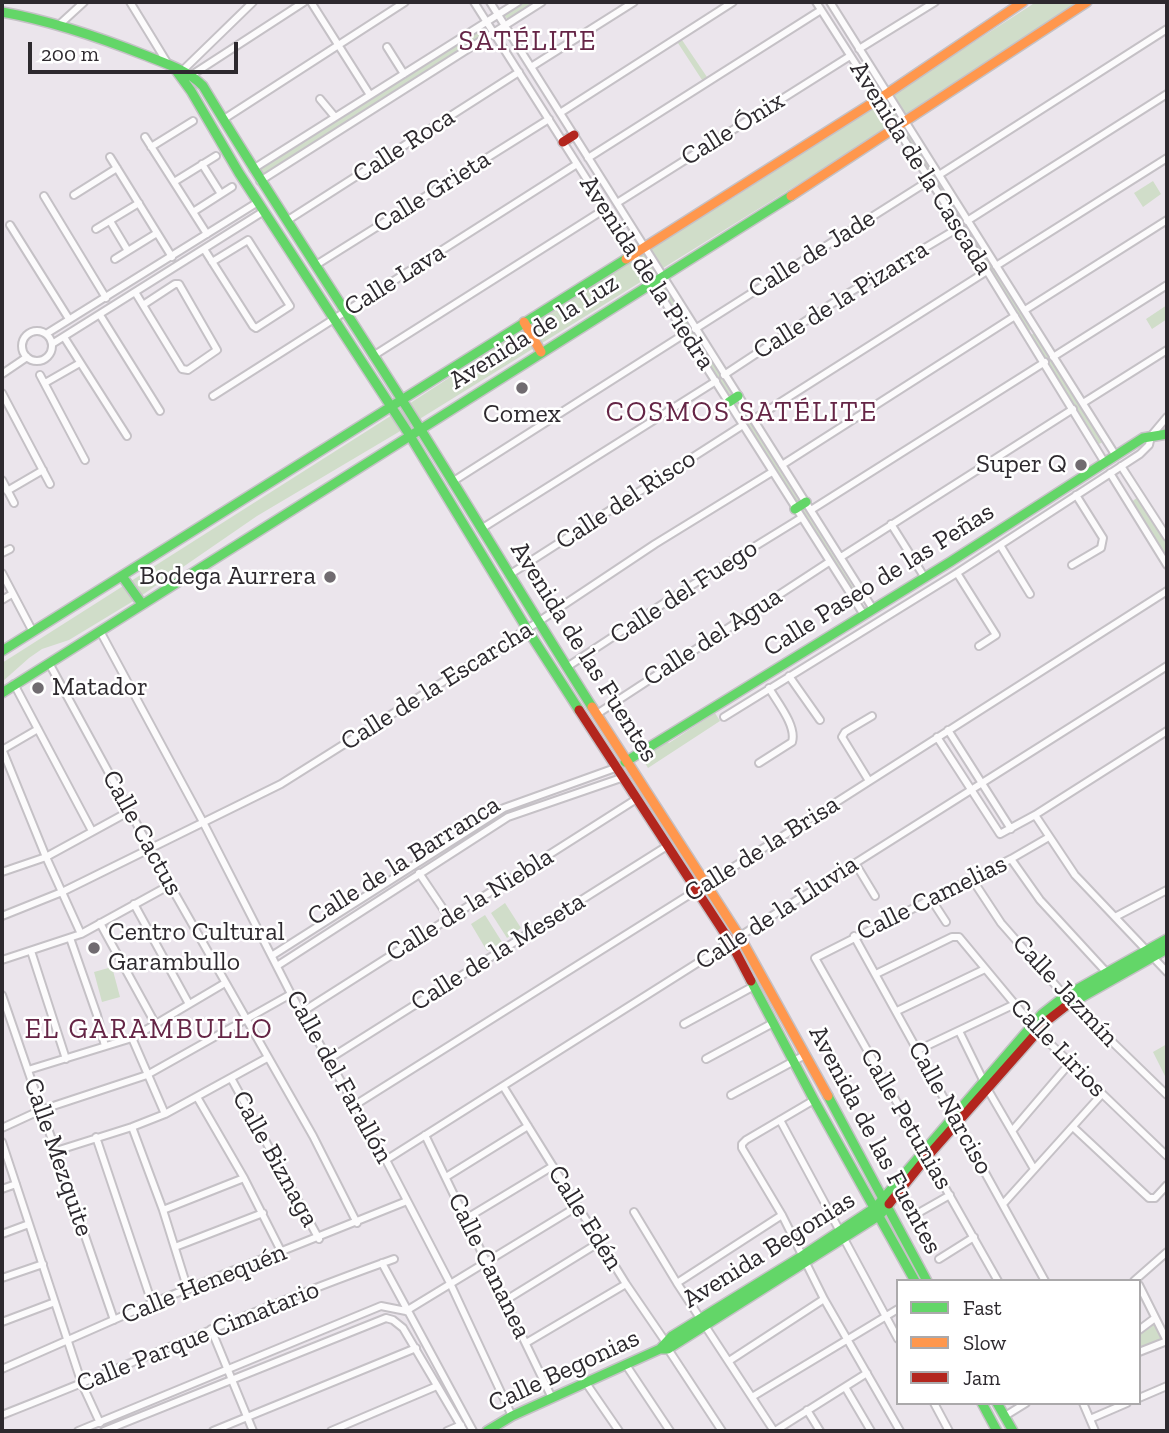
<!DOCTYPE html>
<html>
<head>
<meta charset="utf-8">
<style>
	body { margin:0 }
	#map { position:relative; width:1169px; height:1433px; overflow:hidden; background:#ebe5ec; font-family:"Zilla Slab",serif }
	canvas { display:block }
	.frame { position:absolute; inset:0; border:4px solid #2d292e; pointer-events:none }
	.legend { position:absolute; left:896px; top:1279px; width:245px; height:126px; box-sizing:border-box; background:#fff; border:2px solid #aba9ab; margin:0; padding:9px 12px; list-style:none; font-size:21px; color:#2d292e }
	.legend li { display:flex; align-items:center; gap:14px; height:35px }
	.legend b { width:35px; border:2px solid #aba9ab }
	.scale { position:absolute; left:28px; top:42px; width:210px; height:32px; box-sizing:border-box; border:4px solid #2d292e; border-top:0; padding-left:9px; font-size:21px; line-height:24px; white-space:nowrap; color:#2d292e; -webkit-text-stroke:5px #fff; paint-order:stroke }
</style>
</head>
<body>
<div id="map">
<canvas width="1169" height="1433"></canvas>
<div class="frame"></div>
<ul class="legend">
<li><b style="height:9px;background:#63d668"></b>Fast</li>
<li><b style="height:9px;background:#ff974d"></b>Slow</li>
<li><b style="height:9px;background:#b3261e"></b>Jam</li>
</ul>
<div class="scale">200 m</div>
</div>
<script>
const c = document.querySelector('canvas').getContext('2d');
c.lineJoin = 'round';
function paint(path, color) { c.fillStyle = color; c.fill(path, 'evenodd'); }
function strokePath(path, color, width, dash) { c.strokeStyle = color; c.lineWidth = width; c.lineCap = dash ? 'butt' : 'round'; c.setLineDash(dash || []); c.stroke(path); }
function label(font, color, halo, rows, align = 'center') {
  c.font = font + ' "Zilla Slab",serif'; c.lineWidth = 5; c.setLineDash([]); c.textBaseline = 'middle'; c.strokeStyle = halo; c.fillStyle = color; for (const [text, x, y, turn = 0] of rows) {
    c.save(); c.translate(x, y); c.rotate((+turn || 0) * Math.PI / 180); c.textAlign = isNaN(turn) ? turn : align; if (halo) c.strokeText(text, 0, 0); c.fillText(text, 0, 0); c.restore();
  }
}
const green = new Path2D(`
	M522,2H539L509,21L503,14Z
	M1036,2H1078L884,131L397,433L257,516L135,600L69,640L42,649L29,658L2,682V663L389,417L625,263L733,198Z
	M486,22L492,32L262,177L257,169Z
	M680,37L709,80L704,83L676,40Z
	M908,132L1033,328L1029,331L903,135Z
	M1153,181L1161,194L1143,207L1134,193Z
	M663,280L736,397L729,401L656,285Z
	M1167,305V319L1152,329L1146,319Z
	M1035,333L1103,442L1099,444L1031,335Z
	M738,403L799,501L795,504L733,406Z
	M1138,497L1167,541V559L1130,503Z
	M805,510L863,603L860,605L800,513Z
	M715,713L720,721L648,768L641,756L666,740L669,743Z
	M505,903L521,928L507,938L491,913Z
	M485,915L502,942L487,951L471,924Z
	M112,967L120,997L102,1002L94,972Z
	M1167,1044V1080L1153,1052Z
	M1154,1321L1164,1339L1139,1349V1333Z`);
const street = new Path2D(`
	M130,2L168,64
	M311,2L370,95
	M474,2L864,615
	M490,2L873,609
	M816,2L960,227L1105,463
	M830,2L1116,456
	M60,24L84,2
	M387,47L404,74
	M859,49L935,2
	M531,67L634,2
	M180,73L253,2
	M184,80L304,2
	M320,99L335,117
	M560,113L733,2
	M224,119L405,2
	M145,137L207,234
	M151,147L193,121
	M110,157L172,257
	M588,158L821,10
	M202,164L221,194
	M253,169L518,2
	M939,175L1167,29
	M260,181L542,2
	M174,182L216,156
	M74,195L117,168
	M44,196L106,298
	M617,203L850,56
	M193,212L232,187
	M288,220L519,72
	M110,221L128,251
	M967,221L1167,94
	M10,225L69,319
	M96,229L139,203
	M204,249L253,326L256,328L290,306L248,240L212,262
	M115,259L157,233
	M316,265L549,119
	M996,266L1167,158
	M135,292L182,369L188,370L217,350L179,284H175L143,305
	M1025,310L1167,220
	M100,315L160,411
	M695,329L930,180
	M22 346a15 15 0 1 1 30 0a15 15 0 1 1-30 0Z
	M46,334L258,202
	M64,337L127,436
	M52,344L264,211
	M373,356L605,209
	M1053,357L1167,285
	M2,374L27,357
	M40,375L85,460
	M724,375L842,297L960,227
	M45,383L80,363
	M2,393L50,484
	M213,396L577,164
	M1083,403L1167,350
	M754,419L987,271
	M782,465L1015,316
	M1121,466L1167,537
	M1110,473L1167,565
	M2,480L14,503
	M452,482L686,333
	M7,491L43,470
	M811,510L1045,362
	M891,524L925,578
	M481,529L716,381
	M1000,545L1030,594
	M2,553L10,549
	M841,557L1073,409
	M1072,565L1101,548L1103,538L1076,495
	M2,573L33,632
	M957,573L996,635L979,646
	M509,575L743,425
	M2,600L12,594
	M100,631L203,822L291,994L386,1160L450,1283L512,1416
	M49,663L170,885L313,1136L357,1223
	M567,667L684,590L801,518
	M789,676L820,720
	M14,684L92,831
	M597,714L829,562
	M724,717L957,573L1140,454L1149,445L1151,436L1167,417
	M948,730L1011,829
	M937,737L1000,834L1035,815L1167,731
	M2,749L46,857L81,934
	M2,750L38,729
	M759,763L792,742C797,726 777,702 769,688
	M869,781L842,737L845,732L872,716
	M1035,815L1075,875L1167,972
	M1011,859L1040,900L1109,975
	M855,863L875,896
	M2,872L46,857L130,811
	M419,873L450,919
	M972,879L1001,923L1065,996L1167,1095
	M931,899L946,922
	M134,904L189,1004
	M2,916L62,892L281,784L538,622L655,544L772,472
	M1115,917L1167,890
	M100,923L156,1025
	M854,936L1045,1281
	M70,938L97,1015L105,1046
	M31,951L66,1059
	M273,955L504,808L618,767
	M2,960L81,934L170,885
	M277,966L508,817L624,777
	M876,974L952,937H959L1038,1032L1167,1156
	M2,995L114,1320
	M897,1011L985,969
	M302,1012L638,798
	M684,1024L754,986
	M959,1031L988,1090L1034,1169
	M132,1038L165,1114
	M918,1050L1015,1004
	M329,1059L667,846
	M706,1059L773,1023
	M28,1070L132,1038L225,983
	M231,1078L319,1239
	M503,1086L626,1284L665,1341L668,1349L722,1431
	M731,1095L805,1055
	M197,1097L244,1178L281,1251
	M814,1100L746,1140L742,1144V1148L782,1215L824,1299L900,1431
	M355,1105L821,812L1167,591
	M780,1120L898,1339
	M132,1127L163,1210L188,1290
	M1073,1127L1149,1198H1155L1167,1185
	M2,1128L41,1110L147,1075L291,994
	M1012,1131L1070,1063
	M425,1135L552,1398
	M96,1137L152,1303
	M2,1142L82,1384L100,1423
	M56,1151L132,1127L165,1114L267,1058
	M386,1160L1167,666
	M446,1177L528,1126
	M2,1189L16,1184
	M1003,1204L1102,1094
	M163,1210L244,1178
	M634,1212L677,1283L774,1431
	M920,1212L950,1195
	M467,1218L553,1166
	M2,1234L29,1224
	M175,1247L263,1213
	M939,1259L974,1237
	M382,1263L473,1431
	M2,1278L43,1264
	M998,1281L815,958L1011,859L1049,837
	M1134,1281L1167,1252
	M677,1283L782,1215
	M1139,1285L1167,1341
	M506,1300L600,1242
	M406,1311L578,1206
	M2,1322L55,1302
	M211,1329L253,1431
	M1139,1330L1155,1318
	M526,1343L626,1284
	M1139,1352L1167,1341
	M729,1361L824,1299
	M626,1365L670,1431
	M2,1369L152,1303L407,1201
	M586,1383L619,1431
	M845,1387L871,1431
	M752,1397L898,1309
	M1139,1398L1167,1386
	M934,1403L949,1431
	M1083,1403L1095,1431
	M807,1410L820,1431
	M2,1415C133,1364 261,1306 394,1259
	M1005,1416L1026,1403
	M1090,1419L1127,1403
	M78,1431L381,1306L406,1311
	M104,1431L386,1318L393,1320L403,1328L464,1431
	M213,1431L416,1348
	M331,1431L437,1386
	M447,1431L461,1425
	M775,1431L867,1373`);
const fast = new Path2D(`
	M2,12C52,21 99,37 147,56C167,64 187,70 203,86C272,201 348,313 419,427C477,520 533,614 592,707
	M175,69L191,91L239,173L407,431L527,629L579,710
	M729,402L738,396
	M795,509L806,502
	M122,576L142,604
	M2,651L626,259
	M2,693L791,196
	M625,762L950,562L1143,438L1167,434
	M751,981L814,1100L915,1281
	M1066,1006L1167,949
	M828,1096L927,1281
	M660,1349L672,1336L802,1256L876,1207L1042,1014L1065,996L1167,939
	M982,1403L997,1431
	M997,1403L1013,1431
	M487,1431L512,1416L660,1349H668L880,1215L889,1204`);
const slow = new Path2D(`
	M791,196L1087,2
	M626,259L888,93L1023,2
	M524,322L541,352
	M592,707L740,937L828,1096`);
const jam = new Path2D(`
	M563,142L574,135
	M579,710L731,943L751,981
	M889,1204L927,1157L1048,1020L1066,1006`);
const markers = [
	[522,388,7,"#706b70"],
	[1081,465,7,"#706b70"],
	[330,577,7,"#706b70"],
	[38,688,7,"#706b70"],
	[94,948,7,"#706b70"]
];
const streetNames = [
	["Calle Ónix",733,129,-32],
	["Calle Roca",404,146,-33],
	["Avenida de la Cascada",921,168,58],
	["Calle Grieta",432,192,-32],
	["Calle de Jade",812,254,-32],
	["Avenida de la Piedra",647,273,57],
	["Calle Lava",395,280,-32],
	["Calle de la Pizarra",841,300,-32],
	["Avenida de la Luz",534,332,-32],
	["Calle del Risco",626,500,-33],
	["Calle Paseo de las Peñas",879,580,-32],
	["Calle del Fuego",684,592,-33],
	["Calle del Agua",713,637,-33],
	["Avenida de las Fuentes",584,652,58],
	["Calle de la Escarcha",437,686,-32],
	["Calle Cactus",142,833,61],
	["Calle de la Brisa",762,849,-32],
	["Calle de la Barranca",404,861,-32],
	["Calle Camelias",932,898,-26],
	["Calle de la Niebla",470,905,-32],
	["Calle de la Lluvia",777,913,-33],
	["Calle de la Meseta",498,952,-32],
	["Calle Jazmín",1065,991,47],
	["Calle Lirios",1058,1048,46],
	["Calle del Farallón",339,1077,61],
	["Calle Narciso",950,1108,61],
	["Calle Petunias",906,1119,60],
	["Avenida de las Fuentes",875,1140,62],
	["Calle Mezquite",58,1157,71],
	["Calle Biznaga",275,1159,61],
	["Calle Edén",585,1218,58],
	["Avenida Begonias",769,1250,-32],
	["Calle Cananea",489,1266,64],
	["Calle Henequén",204,1284,-22],
	["Calle Parque Cimatario",198,1337,-22],
	["Calle Begonias",564,1371,-25]
];
const poiNames = [
	["Comex",522,415,"center"],
	["Super Q",1067,465],
	["Bodega Aurrera",316,577],
	["Matador",52,688,"left"],
	["Centro Cultural",108,933,"left"],
	["Garambullo",108,963,"left"]
];
const neighbourhoodNames = [
	["SATÉLITE",528,42],
	["COSMOS SATÉLITE",742,413],
	["EL GARAMBULLO",149,1030]
];
paint(green, '#d0ddc9');
strokePath(street, '#c5c1c6', 10);
strokePath(fast, '#c5c1c6', 12);
strokePath(slow, '#c5c1c6', 12);
strokePath(jam, '#c5c1c6', 12);
strokePath(street, '#fcfbfc', 6);
strokePath(fast, '#63d668', 9);
strokePath(slow, '#ff974d', 9);
strokePath(jam, '#b3261e', 9);
for (const [x, y, r, color] of markers) { const dot = new Path2D(); dot.arc(x, y, r, 0, 2 * Math.PI); c.fillStyle = color; c.fill(dot); strokePath(dot, '#fff', 2.5); }
label('26px', '#2d292e', '#fff', streetNames);
label('26px', '#2d292e', '#fff', poiNames, 'right');
c.letterSpacing = '2px';
label('28px', '#652546', '#fff', neighbourhoodNames);
c.letterSpacing = '0px';
</script>
</body>
</html>
